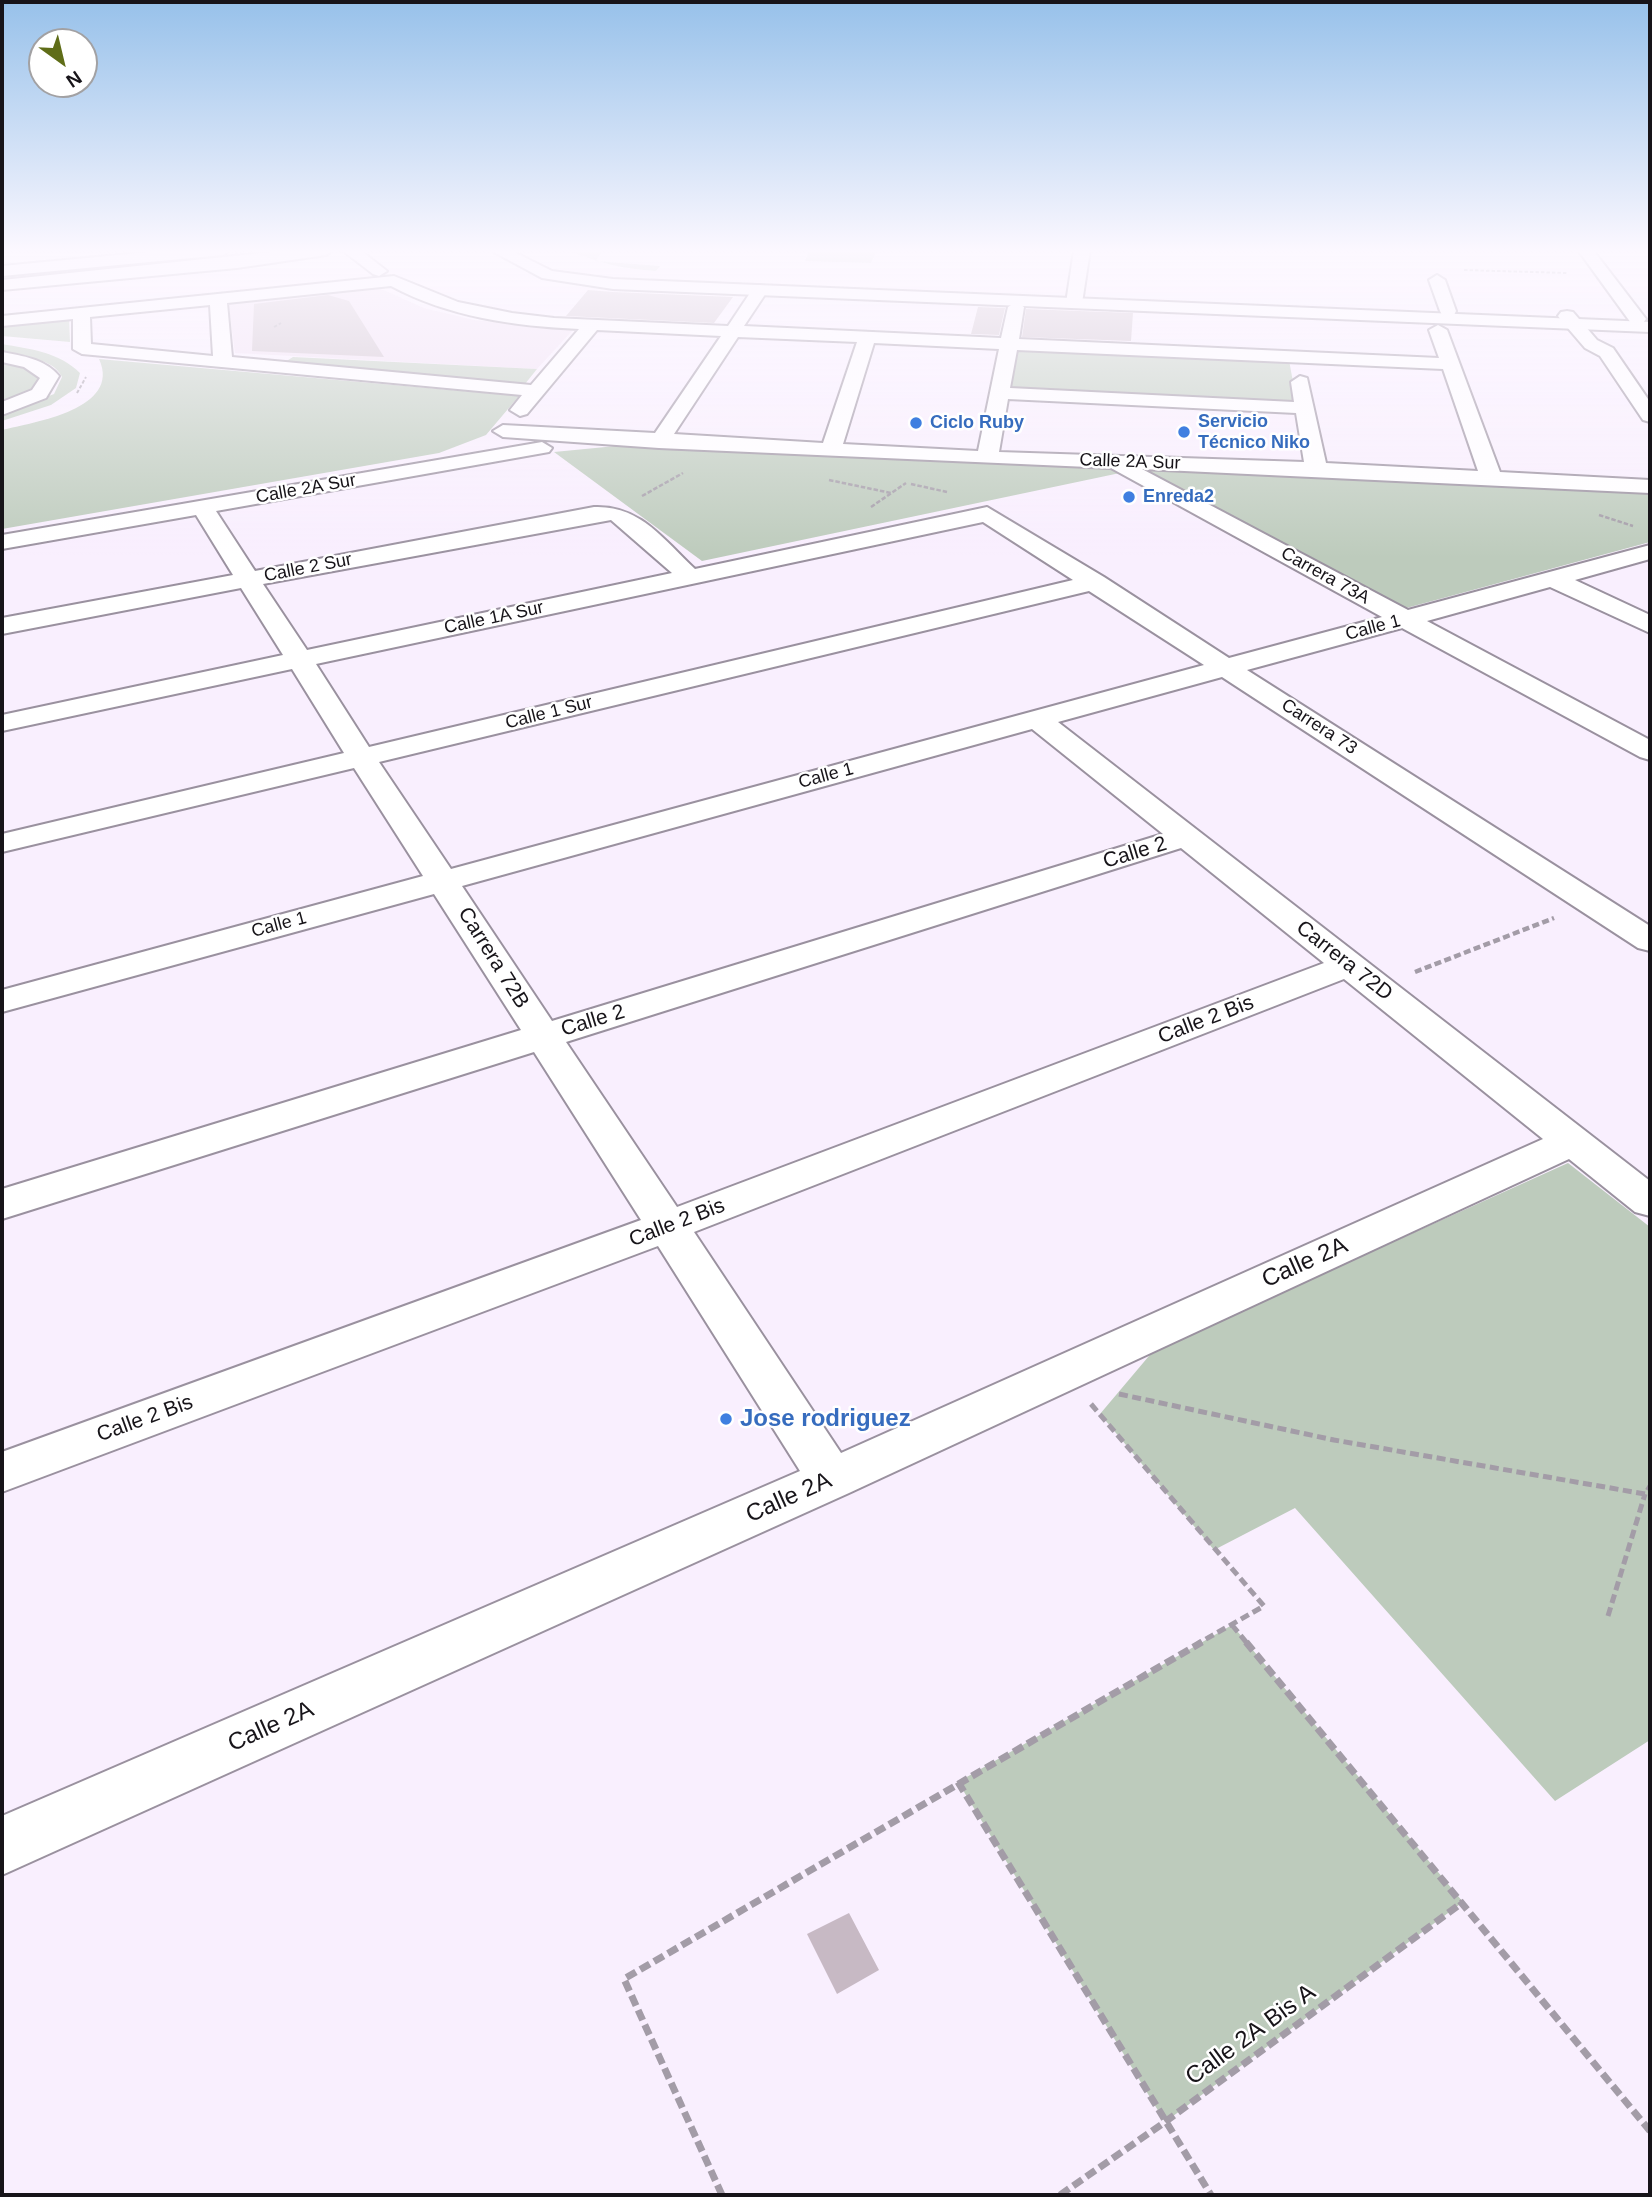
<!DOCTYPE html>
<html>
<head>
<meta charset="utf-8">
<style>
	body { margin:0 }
	#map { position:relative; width:1652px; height:2197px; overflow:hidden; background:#f9effe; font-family:Arial,sans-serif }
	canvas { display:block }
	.frame { position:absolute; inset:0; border:4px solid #171419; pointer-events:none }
	.north { position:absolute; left:28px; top:28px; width:70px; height:70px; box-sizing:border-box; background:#fff; border:2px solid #a2a1a3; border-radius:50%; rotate:146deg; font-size:19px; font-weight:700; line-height:28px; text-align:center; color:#171419 }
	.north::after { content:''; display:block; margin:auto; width:24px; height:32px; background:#5f6d18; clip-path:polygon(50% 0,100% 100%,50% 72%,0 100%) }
</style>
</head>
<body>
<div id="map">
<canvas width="1652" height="2197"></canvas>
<div class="frame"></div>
<div class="north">N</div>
</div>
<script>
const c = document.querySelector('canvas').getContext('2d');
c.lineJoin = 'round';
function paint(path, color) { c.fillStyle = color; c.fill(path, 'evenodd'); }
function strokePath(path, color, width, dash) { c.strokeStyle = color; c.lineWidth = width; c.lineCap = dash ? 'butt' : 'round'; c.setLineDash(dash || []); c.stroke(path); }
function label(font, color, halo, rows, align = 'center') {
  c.font = font + ' Arial,sans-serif'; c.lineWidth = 5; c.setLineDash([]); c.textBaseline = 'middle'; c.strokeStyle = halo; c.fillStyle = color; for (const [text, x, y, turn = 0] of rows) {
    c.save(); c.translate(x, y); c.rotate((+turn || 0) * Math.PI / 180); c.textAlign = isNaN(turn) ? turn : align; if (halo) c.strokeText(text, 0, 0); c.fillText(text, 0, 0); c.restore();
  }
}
const education = new Path2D(`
	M375,286L424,308L474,320L574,329L537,369L235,353L228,302Z`);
const green = new Path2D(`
	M568,250H604L595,261L660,266L656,271C624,269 598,263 568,250Z
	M804,250H877L871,263L805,261L809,251Z
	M69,317L70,342L2,336V324Z
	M2,344C30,349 59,352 80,373L76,388L51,405L2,421V414L54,394L62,377C53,357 21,357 2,353Z
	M1016,348L1289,360L1297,404L1006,390Z
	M293,357L537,369L525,384L280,365Z
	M99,359L519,396L486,435L439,453L2,529V430C35,422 122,409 99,359Z
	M2,361L34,372L41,379L25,396L2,405Z
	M626,445L1108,467L1120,473L702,561L554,452Z
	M1130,465L1650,492V542L1399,610Z
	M1568,1163L1650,1227V1740L1555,1801L1295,1508L1214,1550L1100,1414L1154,1350Z
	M1232,1625L1463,1902L1165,2122L958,1782Z`);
const building = new Path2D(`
	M588,290L613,292L733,297L714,323L566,316Z
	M328,295L349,301L384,357L252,351L254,304Z
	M978,307L1005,308L999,335L971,334Z
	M1026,309L1133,313L1131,341L1022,337Z
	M849,1913L879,1970L837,1994L807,1934Z`);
const pathFar4 = new Path2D(`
	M1464,270L1567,273
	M274,327L281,323
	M77,393L86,377`);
const pathFar3 = new Path2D(`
	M829,480L891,493
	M911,484L947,492
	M642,496L683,473
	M871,507L906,483
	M1599,515L1633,526`);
const pathFar2 = new Path2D(`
	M1415,972L1554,918`);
const pathFar1 = new Path2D(`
	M1119,1394L1334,1440L1645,1494L1650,1486
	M1091,1404L1264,1606L1199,1643
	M1608,1616L1645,1494
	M1232,1625L1247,1643`);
const path = new Path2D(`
	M1246,1642L1650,2131
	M958,1782L1211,2195
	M722,2195L624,1979L1202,1642
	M1060,2195L1165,2122L1463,1902`);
const minor = new Path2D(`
	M342,250H360L387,271L379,276L373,274Z
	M1074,250H1090L1082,303L1074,308L1066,303Z
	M1578,250H1593L1646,319L1643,323H1631Z
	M1437,275L1445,280L1456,311L1454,315H1442L1440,311L1429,280Z
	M394,276L458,302L512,313L554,318L728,326L754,287L760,285L768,290L744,326L1001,338L1008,307L1016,302L1024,307L1019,339L1439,358L1429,330L1438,325L1447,330L1500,472L1650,480V493L1142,469L1408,610L1650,545V559L1575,580L1650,615V633L1550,587L1427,621L1650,740V760L1640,757L1402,628L1247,670L1650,926V951L1638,948L1222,677L1058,722L1650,1181V1216L1635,1212L1569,1159L849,1493L2,1875V1816L800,1471L658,1246L2,1492V1452L641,1220L534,1052L2,1219V1189L521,1030L434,894L2,1012V990L423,876L354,768L2,852V834L344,753L292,669L2,731V715L283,655L241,588L2,634V618L233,575L196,515L2,549V535L542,442L552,448L549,452L216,511L255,571L594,507C640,505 663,539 695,569L987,507L1104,577L1229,658L1382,617L1111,468L659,448L503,437L493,431L503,425L655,433L721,336L597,330L527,414L520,416L510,410L522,395L82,354L73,349V319L2,326V316ZM391,286C449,317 514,326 579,329L531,385L232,357L227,303ZM210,305L213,356L91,344L90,317ZM738,337L857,342L823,443L674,434ZM874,343L999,349L978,451L843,444ZM1017,350L1443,369L1478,471L1326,463L1307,378L1300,376L1291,382L1294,402L1010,388ZM1008,399L1296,413L1304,462L999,452ZM611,520L672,573L307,650L263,584ZM983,522L1073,580L369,747L316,664ZM1089,591L1204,665L451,869L379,762ZM1032,729L1163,834L552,1021L462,886ZM1181,848L1324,963L677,1207L566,1042ZM1344,979L1543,1139L841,1453L694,1232Z
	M1567,311L1573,312L1597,340L1613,348L1650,402V422L1643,420L1600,356L1585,348L1561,320L1558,316L1561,312Z`);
const major = new Path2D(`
	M170,250H230L223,255L2,276V266Z
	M490,250H510L552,271L613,279L1650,322V332L613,289L542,278Z`);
const highway = new Path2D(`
	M291,250H333L326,255L237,268L2,290V280Z
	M2,352C23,356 45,359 59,376L46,398L2,415V402L32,390L40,378L24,367L2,362Z`);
const markers = [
	[916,423,7,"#3f7fe0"],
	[1184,432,7,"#3f7fe0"],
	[1129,497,7,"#3f7fe0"],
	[726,1419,7,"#3f7fe0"]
];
const farShopnames = [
	["Servicio",1198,422],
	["Técnico Niko",1198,443],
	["Ciclo Ruby",930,423],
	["Enreda2",1143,497]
];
const farStreetnames = [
	["Calle 2A Sur",1130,462,2],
	["Calle 2A Sur",306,489,-10],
	["Calle 2 Sur",308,568,-11],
	["Carrera 73A",1325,576,29],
	["Calle 1A Sur",494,618,-12],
	["Calle 1",1373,628,-15],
	["Calle 1 Sur",549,713,-14],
	["Carrera 73",1319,727,33],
	["Calle 1",826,776,-15],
	["Calle 1",279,925,-15]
];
const streetNames = [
	["Calle 2",1135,853,-17],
	["Carrera 72B",493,958,58],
	["Carrera 72D",1344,961,38],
	["Calle 2 Bis",1206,1020,-21],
	["Calle 2",593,1021,-17],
	["Calle 2 Bis",677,1223,-21],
	["Calle 2 Bis",145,1419,-20]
];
const nearStreetnames = [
	["Calle 2A",1305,1263,-24],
	["Calle 2A",789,1498,-24],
	["Calle 2A",271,1727,-24],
	["Calle 2A Bis A",1251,2035,-36]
];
const nearShopnames = [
	["Jose rodriguez",740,1419]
];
paint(education, '#f0dff2');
paint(green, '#bdcbbc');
paint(building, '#c7b9c4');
strokePath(minor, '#9a919f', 4);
strokePath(major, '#9a919f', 4);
strokePath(highway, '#9a919f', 4);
strokePath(pathFar4, '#a39ca7', 2, [3.5, 2]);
strokePath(pathFar3, '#a39ca7', 2.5, [4.5, 2]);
strokePath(pathFar2, '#a39ca7', 4.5, [7, 3.5]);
strokePath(pathFar1, '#a39ca7', 5, [9, 4.5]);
strokePath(path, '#a39ca7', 7, [11, 5]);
paint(minor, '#fff');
paint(major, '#fff');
paint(highway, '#fff');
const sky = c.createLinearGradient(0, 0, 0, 558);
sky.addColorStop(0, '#97c1ea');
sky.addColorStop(0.45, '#fcf8ff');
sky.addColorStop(1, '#fcf8ff00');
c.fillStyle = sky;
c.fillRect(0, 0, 1652, 558);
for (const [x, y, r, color] of markers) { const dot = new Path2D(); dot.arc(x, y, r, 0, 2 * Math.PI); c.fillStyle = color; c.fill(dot); strokePath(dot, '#fff', 2.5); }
label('bold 18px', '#366cbe', '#fff', farShopnames, 'left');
label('18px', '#171419', '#fff', farStreetnames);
label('21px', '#171419', '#fff', streetNames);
label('24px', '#171419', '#fff', nearStreetnames);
label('bold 24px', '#366cbe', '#fff', nearShopnames, 'left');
</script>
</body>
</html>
